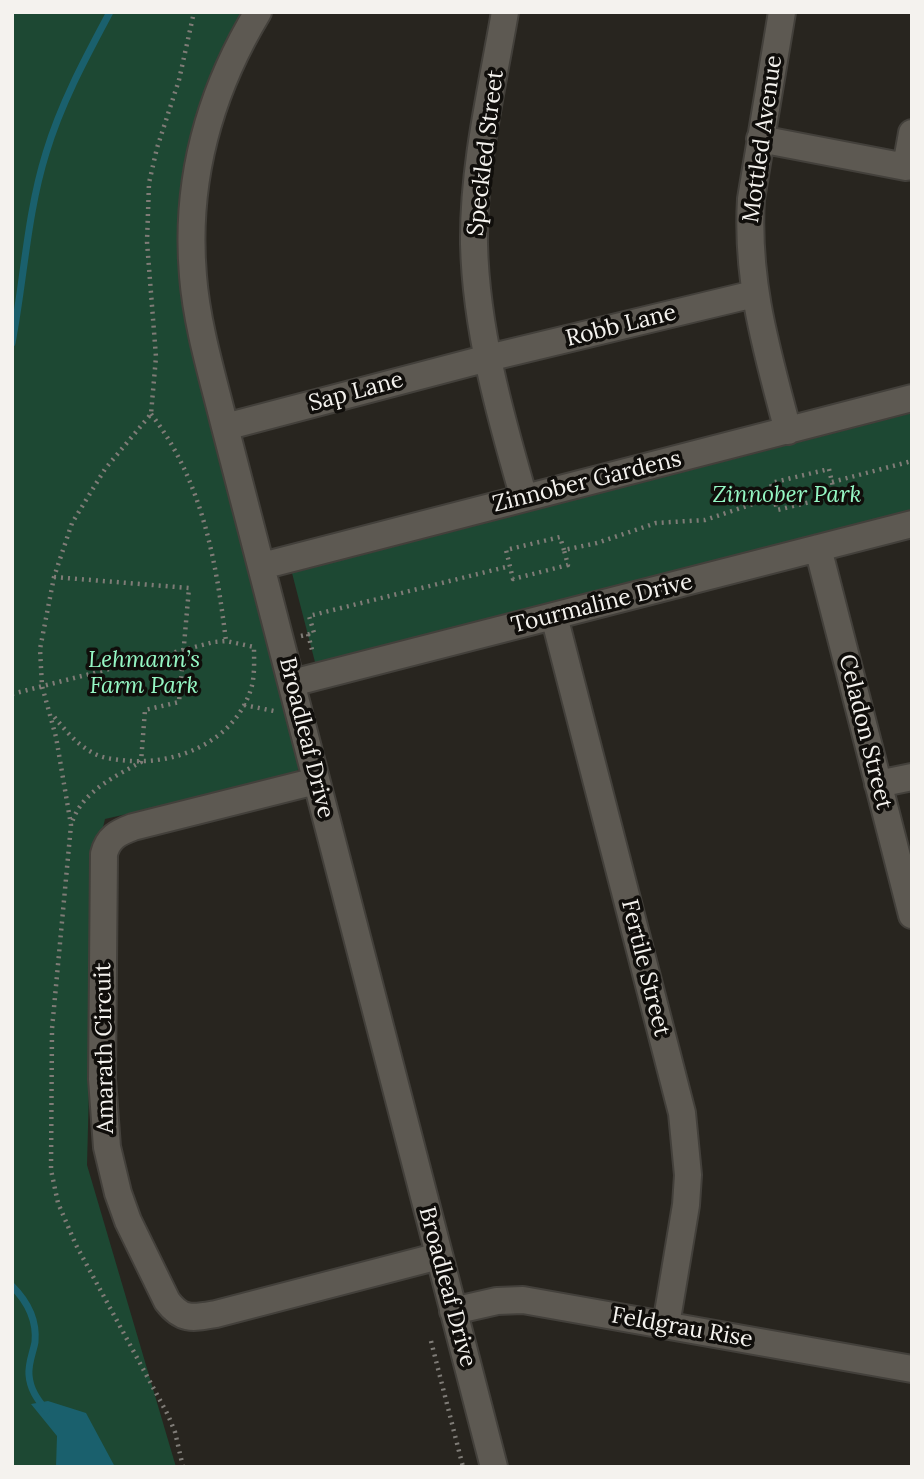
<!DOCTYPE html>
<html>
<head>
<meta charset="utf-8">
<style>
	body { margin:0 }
	#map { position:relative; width:924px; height:1479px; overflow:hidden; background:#28251f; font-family:Lora,serif }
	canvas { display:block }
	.frame { position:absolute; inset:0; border:14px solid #f4f2ee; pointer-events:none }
</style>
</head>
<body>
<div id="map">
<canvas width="924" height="1479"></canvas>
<div class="frame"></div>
</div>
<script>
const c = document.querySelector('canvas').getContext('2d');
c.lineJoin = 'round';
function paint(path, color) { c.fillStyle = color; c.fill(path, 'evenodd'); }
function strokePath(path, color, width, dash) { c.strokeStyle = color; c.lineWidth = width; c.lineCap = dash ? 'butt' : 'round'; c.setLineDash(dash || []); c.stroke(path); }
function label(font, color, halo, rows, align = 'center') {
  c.font = font + ' Lora,serif'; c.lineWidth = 7; c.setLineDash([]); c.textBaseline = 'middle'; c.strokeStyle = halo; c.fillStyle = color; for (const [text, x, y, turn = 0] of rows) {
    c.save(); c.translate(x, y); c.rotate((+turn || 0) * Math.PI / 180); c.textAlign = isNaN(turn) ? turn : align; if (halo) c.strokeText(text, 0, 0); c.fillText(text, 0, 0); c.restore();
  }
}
const green = new Path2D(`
	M12,12H245L181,242L304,762L293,776L105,819L95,861L87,1165L176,1467H12Z
	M912,413V512L316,666L292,573Z`);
const water = new Path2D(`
	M48,1401L86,1413L115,1467H56L57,1436L31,1404Z`);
const stream = new Path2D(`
	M12,343C24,280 27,214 46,153C61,103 86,57 110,12
	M12,1286C27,1301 37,1320 35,1342C33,1353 28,1363 29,1375C30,1389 37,1399 46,1410`);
const path = new Path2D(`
	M151,414C202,480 216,560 226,641
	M829,469L835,496L777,510L771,483Z
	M832,482L912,461
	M564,550L560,537L506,550L513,579L568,565L564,550L597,543L656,523L705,520L774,497
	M54,577L189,588L179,702L145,710L141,762C114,777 83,791 72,822
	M308,634L313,654
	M301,636L314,633L309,616L510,566
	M12,694L214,642L226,641L254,647C254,661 255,676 251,689C234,743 173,767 121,760C112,759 103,758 95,754C77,745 64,729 52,714
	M244,705L274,711
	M431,1341L463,1467
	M183,1467L175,1432L168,1415L76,1245L58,1203L51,1170L52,1029L71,825L56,737L42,686L40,649L54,577L72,523L105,469L151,414L156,357L147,242L149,183L157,148L179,80L194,12`);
const minor = new Path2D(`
	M258,12C209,93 185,182 193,276C197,327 213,378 225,427L494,1467
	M505,12C492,88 473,166 474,244C476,330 500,415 524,498
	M782,12L751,199C746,283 767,351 788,431
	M760,139L906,167L912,133
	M225,427L488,358L754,294
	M818,548L912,915
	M262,566L912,398
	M554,616L682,1113L688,1175L686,1205L666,1325
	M292,683L912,524
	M316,781L133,827C117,833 108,838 104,854L102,1079L107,1147L118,1193L128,1221L167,1301C182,1321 193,1318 216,1314L439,1256
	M878,784L912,777
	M453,1311L497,1301L523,1300L912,1369`);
const streetNames = [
	["Mottled Avenue",763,139,-82],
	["Speckled Street",486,153,-83],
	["Robb Lane",621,326,-14],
	["Sap Lane",356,392,-15],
	["Zinnober Gardens",587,482,-14],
	["Tourmaline Drive",602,604,-14],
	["Celadon Street",865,732,76],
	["Broadleaf Drive",306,738,76],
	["Fertile Street",645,968,76],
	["Amarath Circuit",105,1048,-91],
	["Broadleaf Drive",447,1287,75],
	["Feldgrau Rise",682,1328,10]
];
const parkNames = [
	["Zinnober Park",787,495],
	["Lehmann’s",144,660],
	["Farm Park",144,686]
];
paint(green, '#1d4833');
paint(water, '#1a606d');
strokePath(stream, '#1a606d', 7);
strokePath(minor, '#43403b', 30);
strokePath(path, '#7f7c77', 4.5, [2, 5]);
strokePath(minor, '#5d5952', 26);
label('23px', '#f4f2ee', '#100e0b', streetNames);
label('italic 23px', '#95f7c4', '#100e0b', parkNames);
</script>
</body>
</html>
